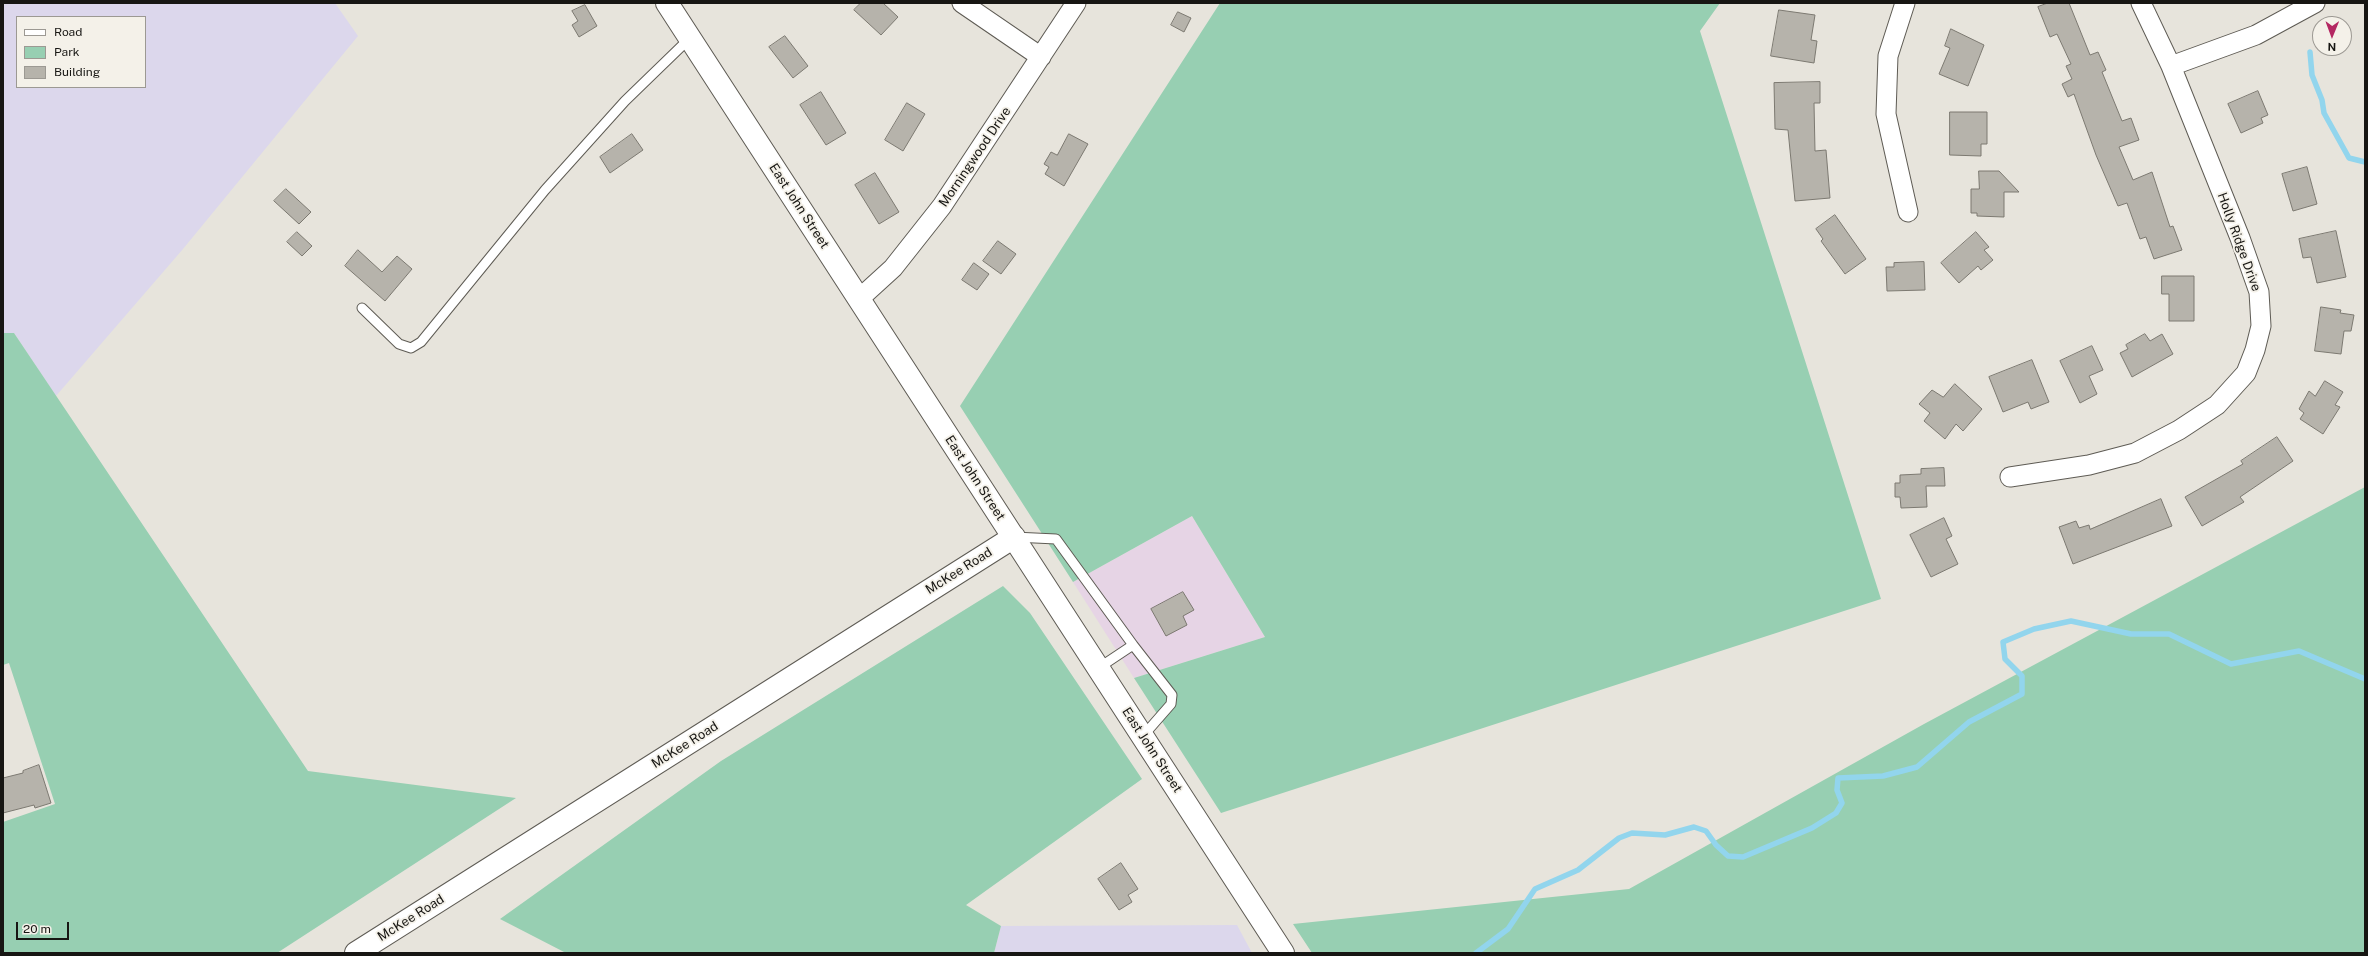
<!DOCTYPE html>
<html>
<head>
<meta charset="utf-8">
<style>
	body { margin:0 }
	#map { position:relative; width:2368px; height:956px; overflow:hidden; background:#e7e4dc; font-family:"Public Sans",sans-serif }
	canvas { display:block }
	.frame { position:absolute; inset:0; border:4px solid #171613; pointer-events:none }
	.legend { position:absolute; left:16px; top:16px; width:130px; height:72px; box-sizing:border-box; background:#f4f1e9; border:1px solid #9c9993; margin:0; padding:5px 7px; list-style:none; font-size:12px; color:#171613 }
	.legend li { display:flex; align-items:center; gap:8px; height:20px }
	.legend b { width:20px; border:1px solid #9c9993 }
	.north { position:absolute; left:2312px; top:16px; width:40px; height:40px; box-sizing:border-box; background:#f4f1e9; border:1px solid #9c9993; border-radius:50%; rotate:181deg; font-size:11px; font-weight:700; line-height:16px; text-align:center; color:#171613 }
	.north::after { content:''; display:block; margin:auto; width:14px; height:18px; background:#b42862; clip-path:polygon(50% 0,100% 100%,50% 72%,0 100%) }
	.scale { position:absolute; left:16px; top:922px; width:53px; height:18px; box-sizing:border-box; border:2px solid #171613; border-top:0; padding-left:5px; font-size:12px; line-height:14px; white-space:nowrap; color:#171613; -webkit-text-stroke:3px #f4f1e9; paint-order:stroke }
</style>
</head>
<body>
<div id="map">
<canvas width="2368" height="956"></canvas>
<div class="frame"></div>
<ul class="legend">
<li><b style="height:5px;background:#fff"></b>Road</li>
<li><b style="height:11px;background:#97cfb2"></b>Park</li>
<li><b style="height:11px;background:#b6b3ab"></b>Building</li>
</ul>
<div class="north">N</div>
<div class="scale">20 m</div>
</div>
<script>
const c = document.querySelector('canvas').getContext('2d');
c.lineJoin = 'round';
function paint(path, color) { c.fillStyle = color; c.fill(path, 'evenodd'); }
function strokePath(path, color, width, dash) { c.strokeStyle = color; c.lineWidth = width; c.lineCap = dash ? 'butt' : 'round'; c.setLineDash(dash || []); c.stroke(path); }
function label(font, color, halo, rows, align = 'center') {
  c.font = font + ' "Public Sans",sans-serif'; c.lineWidth = 3.5; c.setLineDash([]); c.textBaseline = 'middle'; c.strokeStyle = halo; c.fillStyle = color; for (const [text, x, y, turn = 0] of rows) {
    c.save(); c.translate(x, y); c.rotate((+turn || 0) * Math.PI / 180); c.textAlign = isNaN(turn) ? turn : align; if (halo) c.strokeText(text, 0, 0); c.fillText(text, 0, 0); c.restore();
  }
}
const commercial = new Path2D(`
	M1192,516L1265,637L1134,678L1073,582Z`);
const industrial = new Path2D(`
	M6,3H335L358,36L183,249L56,396L14,333H3V6ZM17,17H145V87H17Z
	M1237,925L1252,953H994L1001,926Z`);
const green = new Path2D(`
	M1220,3H1720L1700,31L1881,599L1221,813L1134,678L1265,637L1192,516L1073,582L960,406Z
	M3,333H14L308,771L516,798L277,953H3V822L55,804L9,663L3,665Z
	M2365,487V953H1312L1293,924L1629,889L1924,724Z
	M1003,586L1030,613L1142,779L966,905L1001,926L994,953H566L500,919L721,761Z`);
const stream = new Path2D(`
	M2310,52L2312,75L2322,100L2324,113L2349,158L2365,162
	M1476,953L1508,929L1535,889L1578,870L1619,838L1632,833L1665,835L1694,827L1706,831L1716,845L1728,856L1743,857L1812,828L1836,813L1842,803L1837,790L1838,778L1883,776L1917,767L1969,722L2022,694V676L2005,659L2003,642L2034,629L2071,621L2131,634H2169L2231,664L2299,651L2365,679`);
const building = new Path2D(`
	M861,3H883L898,17L881,35L854,10Z
	M2048,3H2069L2090,55L2098,52L2106,70L2102,72L2122,121L2131,118L2139,140L2119,147L2133,180L2152,172L2170,227L2173,226L2182,250L2154,259L2146,237L2140,239L2127,203L2118,206L2096,155L2074,94L2068,97L2062,84L2072,79L2066,66L2071,64L2057,34L2050,37L2038,7Z
	M585,5L597,26L579,37L572,25L578,21L572,11Z
	M1779,10L1815,15L1811,40L1817,41L1814,63L1771,56Z
	M1178,12L1191,18L1184,32L1171,25Z
	M1951,29L1984,45L1968,86L1939,74L1950,48L1945,46Z
	M785,36L808,66L793,78L769,47Z
	M1820,82V103H1814L1815,151L1826,150L1830,198L1795,201L1788,130L1775,129L1774,83Z
	M2258,91L2268,115L2261,118L2263,123L2241,133L2228,104Z
	M821,92L846,133L826,145L800,105Z
	M907,103L925,114L903,151L885,140Z
	M1950,112H1987V144H1981V156L1950,155Z
	M632,134L643,150L610,173L600,157Z
	M1069,134L1088,144L1064,186L1045,174L1049,167L1044,164L1051,152L1057,155Z
	M2307,167L2317,204L2293,211L2282,174Z
	M1979,171H1999L2019,192H2004V217L1977,216V213H1971V189H1979Z
	M875,173L899,212L879,224L855,185Z
	M286,189L311,212L299,224L274,201Z
	M1835,215L1866,259L1845,274L1821,241L1823,239L1816,229Z
	M2336,231L2346,277L2317,283L2311,257L2303,258L2299,239Z
	M297,232L312,246L302,256L287,242Z
	M1976,232L1989,247L1984,250L1993,260L1981,270L1978,266L1959,283L1941,263Z
	M998,241L1016,254L1001,274L983,261Z
	M358,250L382,272L397,256L412,269L385,301L345,266Z
	M1924,262L1925,290L1887,291L1886,267H1894V263Z
	M974,263L989,274L977,290L962,280Z
	M2162,276H2194V321H2169V294H2162Z
	M2321,307L2341,310L2340,313L2354,315L2351,331H2344L2341,354L2315,351Z
	M2145,334L2150,341L2162,334L2173,354L2132,377L2120,353L2128,349L2126,345Z
	M2092,346L2103,370L2089,376L2097,394L2080,403L2060,361Z
	M2032,360L2049,402L2031,409L2028,402L2003,412L1989,377Z
	M2325,381L2343,392L2335,405L2340,407L2323,434L2300,419L2304,413L2299,409L2309,391L2315,396Z
	M1955,384L1982,409L1963,431L1956,424L1945,439L1924,421L1930,413L1919,404L1932,390L1943,397Z
	M2277,437L2293,461L2240,497L2244,502L2202,526L2185,497L2243,464L2241,461Z
	M1944,468L1945,486H1926L1927,507L1901,508L1900,497H1895V483H1900V475L1921,474V469Z
	M2161,499L2172,526L2073,564L2059,527L2076,521L2079,528L2089,525L2090,529Z
	M1944,518L1952,536L1946,539L1958,564L1931,577L1910,535Z
	M1183,592L1194,610L1183,616L1187,625L1166,636L1151,609Z
	M39,765L51,803L35,808L34,805L3,813V778L23,773V771Z
	M1121,863L1138,889L1128,895L1132,902L1119,910L1098,879Z`);
const service = new Path2D(`
	M362,308L399,344L411,348L421,342L545,190L625,101L690,38
	M1014,537L1056,539L1133,645L1100,667
	M1133,645L1172,695L1171,704L1143,736`);
const minor = new Path2D(`
	M962,3L1041,57
	M1905,3L1888,56L1886,114L1908,212
	M2171,66L2256,35L2315,3
	M859,299L893,268L942,206L1076,3
	M2010,477L2089,465L2135,453L2179,430L2217,405L2246,373L2255,350L2261,326L2259,292L2240,238L2171,66L2141,3`);
const tertiary = new Path2D(`
	M356,953L1014,537`);
const secondary = new Path2D(`
	M667,3L1283,953`);
const streetNames = [
	["Morningwood Drive",975,157,-56],
	["East John Street",799,206,57],
	["Holly Ridge Drive",2239,242,70],
	["East John Street",975,478,57],
	["McKee Road",959,571,-32],
	["McKee Road",685,745,-32],
	["East John Street",1152,750,57],
	["McKee Road",411,918,-32]
];
paint(commercial, '#e6d4e5');
paint(industrial, '#dcd7ec');
paint(green, '#97cfb2');
strokePath(stream, '#92d5ed', 5.5);
paint(building, '#b6b3ab');
strokePath(building, '#7c7971', 1);
strokePath(service, '#5e5b54', 11);
strokePath(minor, '#5e5b54', 21);
strokePath(tertiary, '#5e5b54', 24);
strokePath(secondary, '#5e5b54', 24);
strokePath(service, '#fff', 9);
strokePath(minor, '#fff', 19);
strokePath(tertiary, '#fff', 22);
strokePath(secondary, '#fff', 22);
label('13px', '#171613', '#f4f1e9', streetNames);
</script>
</body>
</html>
